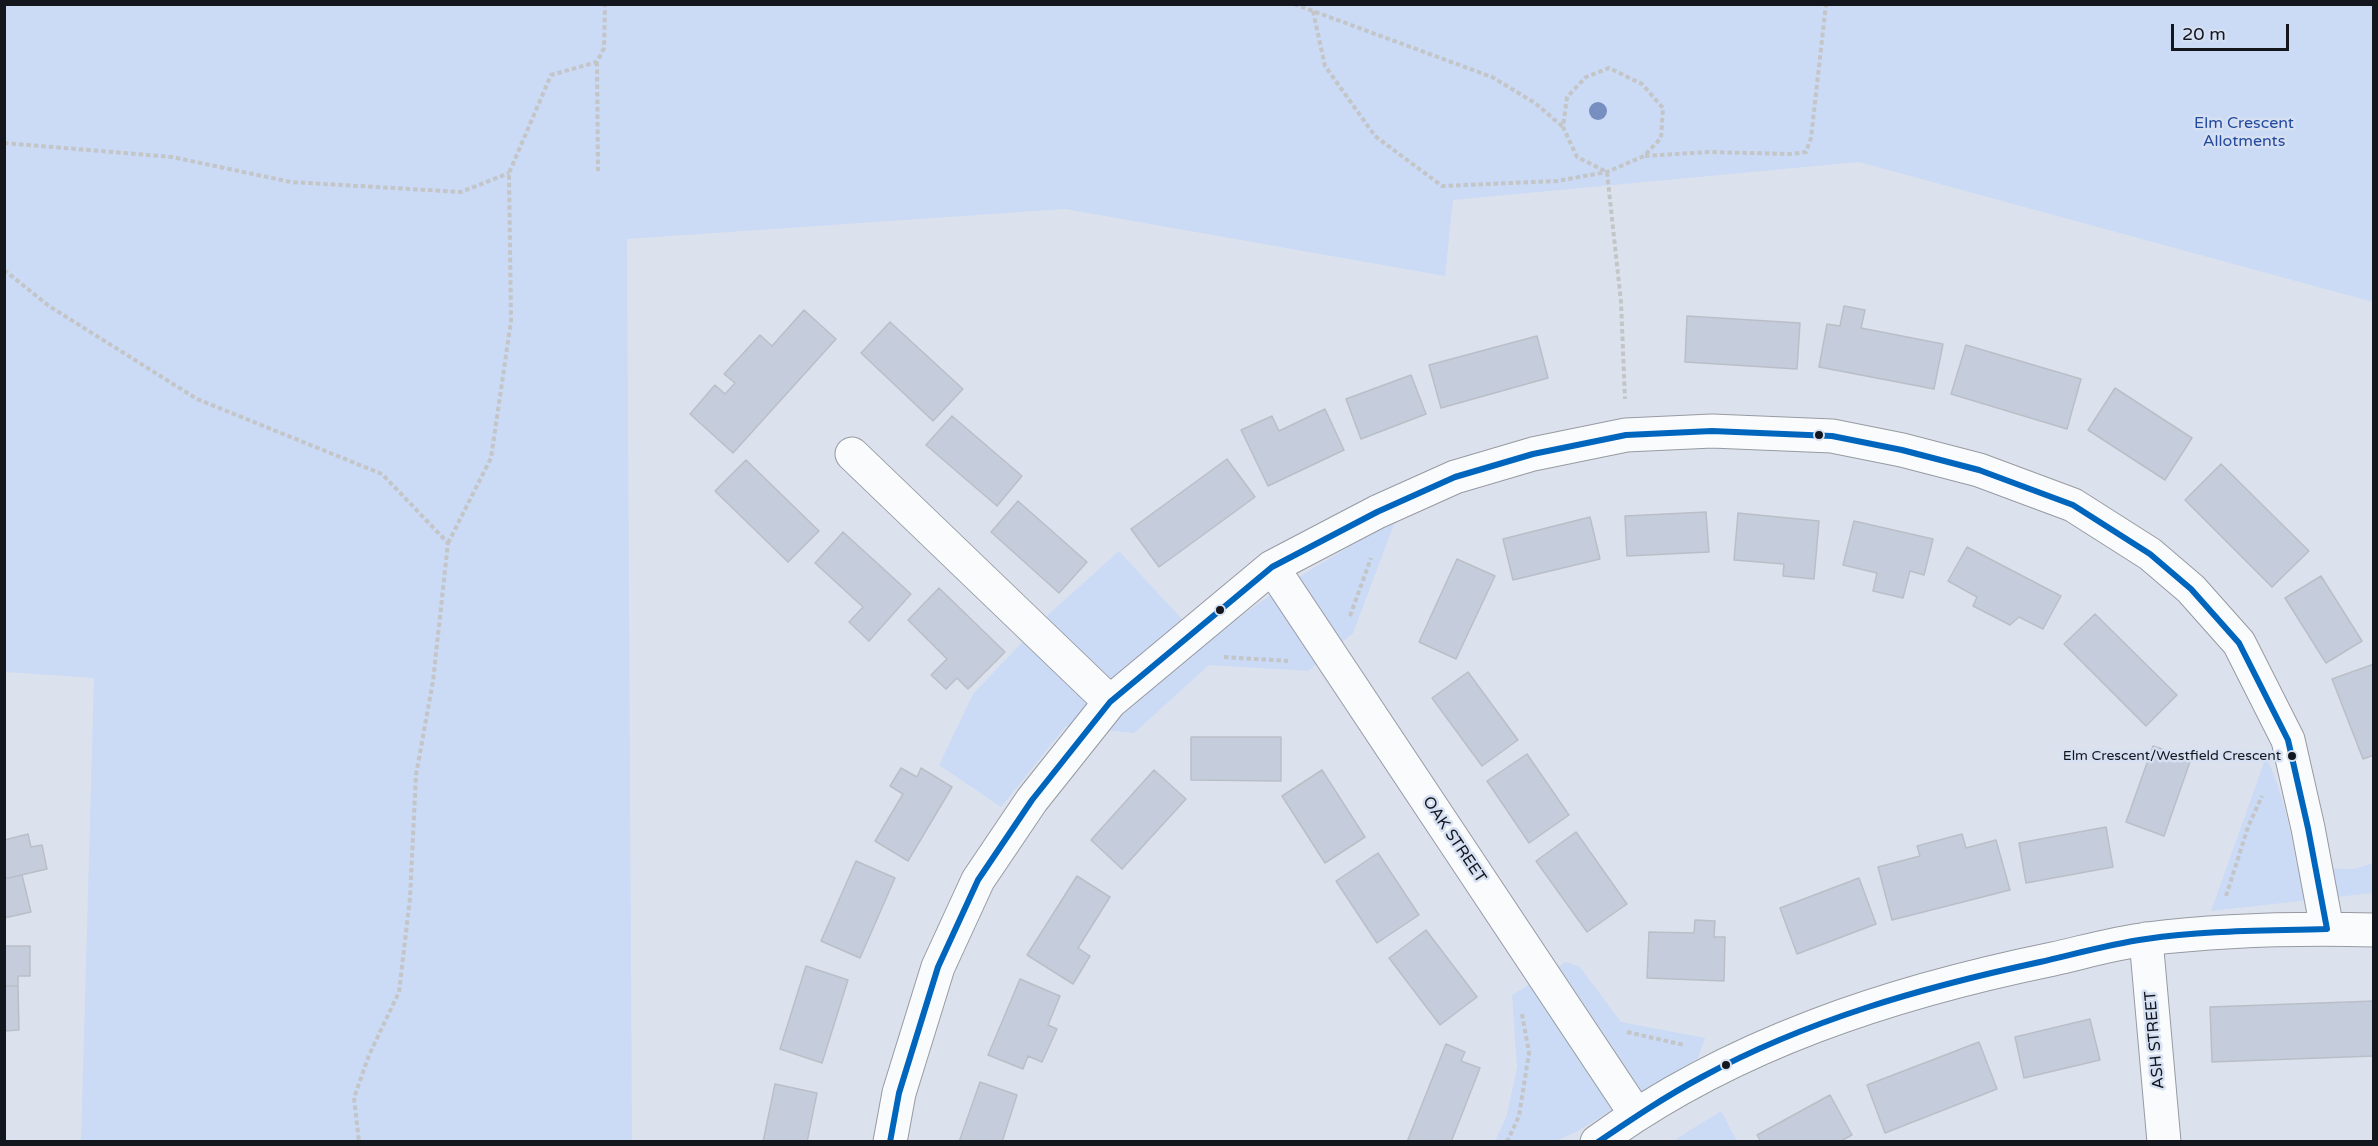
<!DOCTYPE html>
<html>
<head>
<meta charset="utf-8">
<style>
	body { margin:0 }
	#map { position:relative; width:2378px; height:1146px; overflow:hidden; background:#dce2ed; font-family:"Varela Round",sans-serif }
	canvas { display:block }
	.frame { position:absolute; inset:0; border:6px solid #13161d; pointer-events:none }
	.scale { position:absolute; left:2171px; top:24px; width:118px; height:27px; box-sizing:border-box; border:3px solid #13161d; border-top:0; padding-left:8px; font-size:18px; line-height:21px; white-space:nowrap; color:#13161d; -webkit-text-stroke:4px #d6e0f3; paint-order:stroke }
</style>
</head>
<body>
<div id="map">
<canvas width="2378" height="1146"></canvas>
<div class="frame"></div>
<div class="scale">20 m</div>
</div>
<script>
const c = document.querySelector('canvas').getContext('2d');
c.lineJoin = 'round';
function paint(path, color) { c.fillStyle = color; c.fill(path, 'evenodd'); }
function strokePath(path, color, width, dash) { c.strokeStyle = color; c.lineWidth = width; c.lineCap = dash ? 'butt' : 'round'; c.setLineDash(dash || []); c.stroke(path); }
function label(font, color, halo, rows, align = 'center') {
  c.font = font + ' "Varela Round",sans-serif'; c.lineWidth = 5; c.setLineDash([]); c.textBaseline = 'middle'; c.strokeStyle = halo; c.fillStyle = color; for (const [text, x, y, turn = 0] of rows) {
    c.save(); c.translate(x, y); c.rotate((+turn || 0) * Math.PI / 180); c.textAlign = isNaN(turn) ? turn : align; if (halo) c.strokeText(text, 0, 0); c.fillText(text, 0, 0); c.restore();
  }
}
const green = new Path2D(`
	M4,5H2373V302L1859,162L1453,200L1445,276L1065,209L627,239L632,1141H81L94,678L5,672Z
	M1395,522L1353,633L1308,671L1209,665L1134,733L1066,726L1001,807L939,765L973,694L1050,613L1119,551L1204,643C1264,597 1328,557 1395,522Z
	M2266,757C2283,792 2290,828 2297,867L2354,869L2373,863V893L2211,911Z
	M1566,962L1580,967L1621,1022L1705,1038L1698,1058L1576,1132L1556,1141L1495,1142L1507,1114L1517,1067L1512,995Z
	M1721,1111L1737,1141H1673Z`);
const building = new Path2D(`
	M1844,306L1865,310L1861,328L1943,344L1934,389L1819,367L1827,324L1840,326Z
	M804,310L836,339L733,453L690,414L715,385L725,394L735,383L724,374L760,335L772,346Z
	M1687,316L1800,323L1797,369L1685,362Z
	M890,322L963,389L933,421L861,353Z
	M1537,336L1548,378L1441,408L1429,365Z
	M1966,345L2081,379L2067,429L1951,394Z
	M1411,375L1426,414L1361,439L1346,399Z
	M2115,388L2192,438L2165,480L2088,430Z
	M1325,409L1344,450L1268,486L1241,430L1272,416L1279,431Z
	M952,416L1022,476L997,506L926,445Z
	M1227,459L1255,497L1159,567L1131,529Z
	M746,460L819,531L788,562L715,491Z
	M2221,464L2309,551L2272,587L2185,500Z
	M1018,501L1087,562L1059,593L991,532Z
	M1706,512L1709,552L1627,556L1625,516Z
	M1738,513L1819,521L1814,579L1783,576L1784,564L1734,560Z
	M1590,517L1600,559L1513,580L1503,539Z
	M1854,521L1933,539L1924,575L1910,571L1903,598L1873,591L1877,573L1843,565Z
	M843,532L911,594L869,641L849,622L863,607L815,563Z
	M1967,547L2061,596L2043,629L2019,617L2010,625L1973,606L1977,597L1948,581Z
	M1457,559L1495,576L1456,659L1419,642Z
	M2321,576L2362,641L2326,663L2285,598Z
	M939,588L1005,652L968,689L957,678L946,689L931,675L947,659L908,620Z
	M2095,614L2177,695L2146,726L2064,644Z
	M2374,664V755L2363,759L2332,679Z
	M1468,672L1518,740L1482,766L1432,698Z
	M1191,737H1281V781L1191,780Z
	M2153,746L2191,759L2164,836L2126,822Z
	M1527,754L1569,815L1529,843L1487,781Z
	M901,768L917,777L921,768L952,787L908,861L875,841L903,794L890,786Z
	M1154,770L1186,799L1122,869L1091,840Z
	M1322,770L1365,837L1325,863L1282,796Z
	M2106,827L2113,867L2026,883L2019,843Z
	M1576,832L1627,904L1587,932L1536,861Z
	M28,834L31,847L42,845L47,869L4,879V840Z
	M1962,834L1966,848L1996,840L2010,890L1892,920L1878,867L1920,856L1917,846Z
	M1378,853L1419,915L1377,943L1336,881Z
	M856,861L895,878L860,958L821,941Z
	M22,875L31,912L4,918V879Z
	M1077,876L1110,897L1078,948L1090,956L1073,984L1027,955Z
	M1859,878L1876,924L1797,954L1780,908Z
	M1695,920L1715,921L1714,937H1725L1724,981L1647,978L1649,932L1694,933Z
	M1426,930L1477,997L1440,1025L1389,958Z
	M4,946H30V976H18V986H4Z
	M806,966L848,980L822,1063L780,1049Z
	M1020,979L1060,996L1048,1025L1057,1029L1042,1062L1028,1056L1023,1069L988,1055Z
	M4,986H18L19,1030L4,1031Z
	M2374,1001V1056L2212,1062L2210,1007Z
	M2090,1019L2100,1060L2024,1078L2015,1037Z
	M1979,1042L1997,1089L1885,1133L1867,1085Z
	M1446,1044L1465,1052L1461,1061L1480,1068L1451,1142H1407Z
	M980,1082L1017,1095L1002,1142H959Z
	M775,1084L817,1093L807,1142H763Z
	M1830,1095L1852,1135L1839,1142H1761L1757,1135Z`);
const path = new Path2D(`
	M1294,4L1492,77L1535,103L1563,127
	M1313,11L1325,66L1375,136L1442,186L1557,181L1607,172L1644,156L1661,138L1663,108L1642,84L1609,68L1586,77L1567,97L1563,127L1577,157L1607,172L1621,302L1625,399
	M597,62L598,171
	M4,143L172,157L291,182L461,192L509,173
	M1645,156L1708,152L1792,154L1806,152L1811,138L1826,4
	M4,270L49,306L197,399L382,474L448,543L433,681L416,775L410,898L399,992L369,1055L354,1098L359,1142
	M448,543L491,458L511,321L509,173L551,75L597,62L604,48L605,4
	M1350,616L1371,558
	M1224,657L1288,661
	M2226,896L2248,827L2262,796
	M1627,1032L1684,1045
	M1507,1142L1519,1116L1529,1053L1522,1014`);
const minor = new Path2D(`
	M852,454L1110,702
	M1272,567L1635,1113
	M2146,939L2164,1142
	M890,1142L899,1093L938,967L978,880L1032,800L1110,702L1272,567L1377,512L1455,477L1533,454L1626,435L1712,431L1832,436L1902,450L1979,470L2073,505L2150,554L2191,589L2239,643L2288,740L2308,828L2327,929
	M1597,1142C1731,1044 1892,992 2053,959C2084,952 2115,943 2147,939C2221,930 2298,928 2374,930`);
const bus1 = new Path2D(`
	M890,1142L899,1093L938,967L978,880L1032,800L1110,702L1272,567L1377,512L1455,477L1533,454L1626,435L1712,431L1832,436L1902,450L1979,470L2073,505L2150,554L2191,589L2239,643L2288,740L2308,828L2327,929C2267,931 2206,930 2146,939C2110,944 2075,954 2040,962C1924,987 1807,1020 1702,1077C1666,1096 1632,1119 1598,1142`);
const trees = [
	[1598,111]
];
const markers = [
	[1819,435,5,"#13161d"],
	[1220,610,5,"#13161d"],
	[2292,756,5,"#13161d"],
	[1726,1065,5,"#13161d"]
];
const busNames = [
	["Elm Crescent/Westfield Crescent",2281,756]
];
const parkNames = [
	["Elm Crescent",2244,124],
	["Allotments",2244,142]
];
const streetNames = [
	["OAK STREET",1454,840,56],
	["ASH STREET",2155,1040,-95]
];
paint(green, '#cbdaf5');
paint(building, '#c5ccdc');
strokePath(building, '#babfc7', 1.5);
strokePath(minor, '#969aa2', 35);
strokePath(path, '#c3c5c7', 4, [4.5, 3]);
strokePath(minor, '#fafbfc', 33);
strokePath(bus1, '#0065bd', 6);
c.fillStyle = '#778ec1';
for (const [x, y] of trees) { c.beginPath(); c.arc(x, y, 9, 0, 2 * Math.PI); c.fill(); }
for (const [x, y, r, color] of markers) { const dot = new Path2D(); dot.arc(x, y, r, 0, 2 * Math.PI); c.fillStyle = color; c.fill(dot); strokePath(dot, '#d6e0f3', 2); }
label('14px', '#13161d', '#d6e0f3', busNames, 'right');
label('16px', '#244a9d', '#d6e0f3', parkNames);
label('16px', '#13161d', '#d6e0f3', streetNames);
</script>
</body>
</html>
